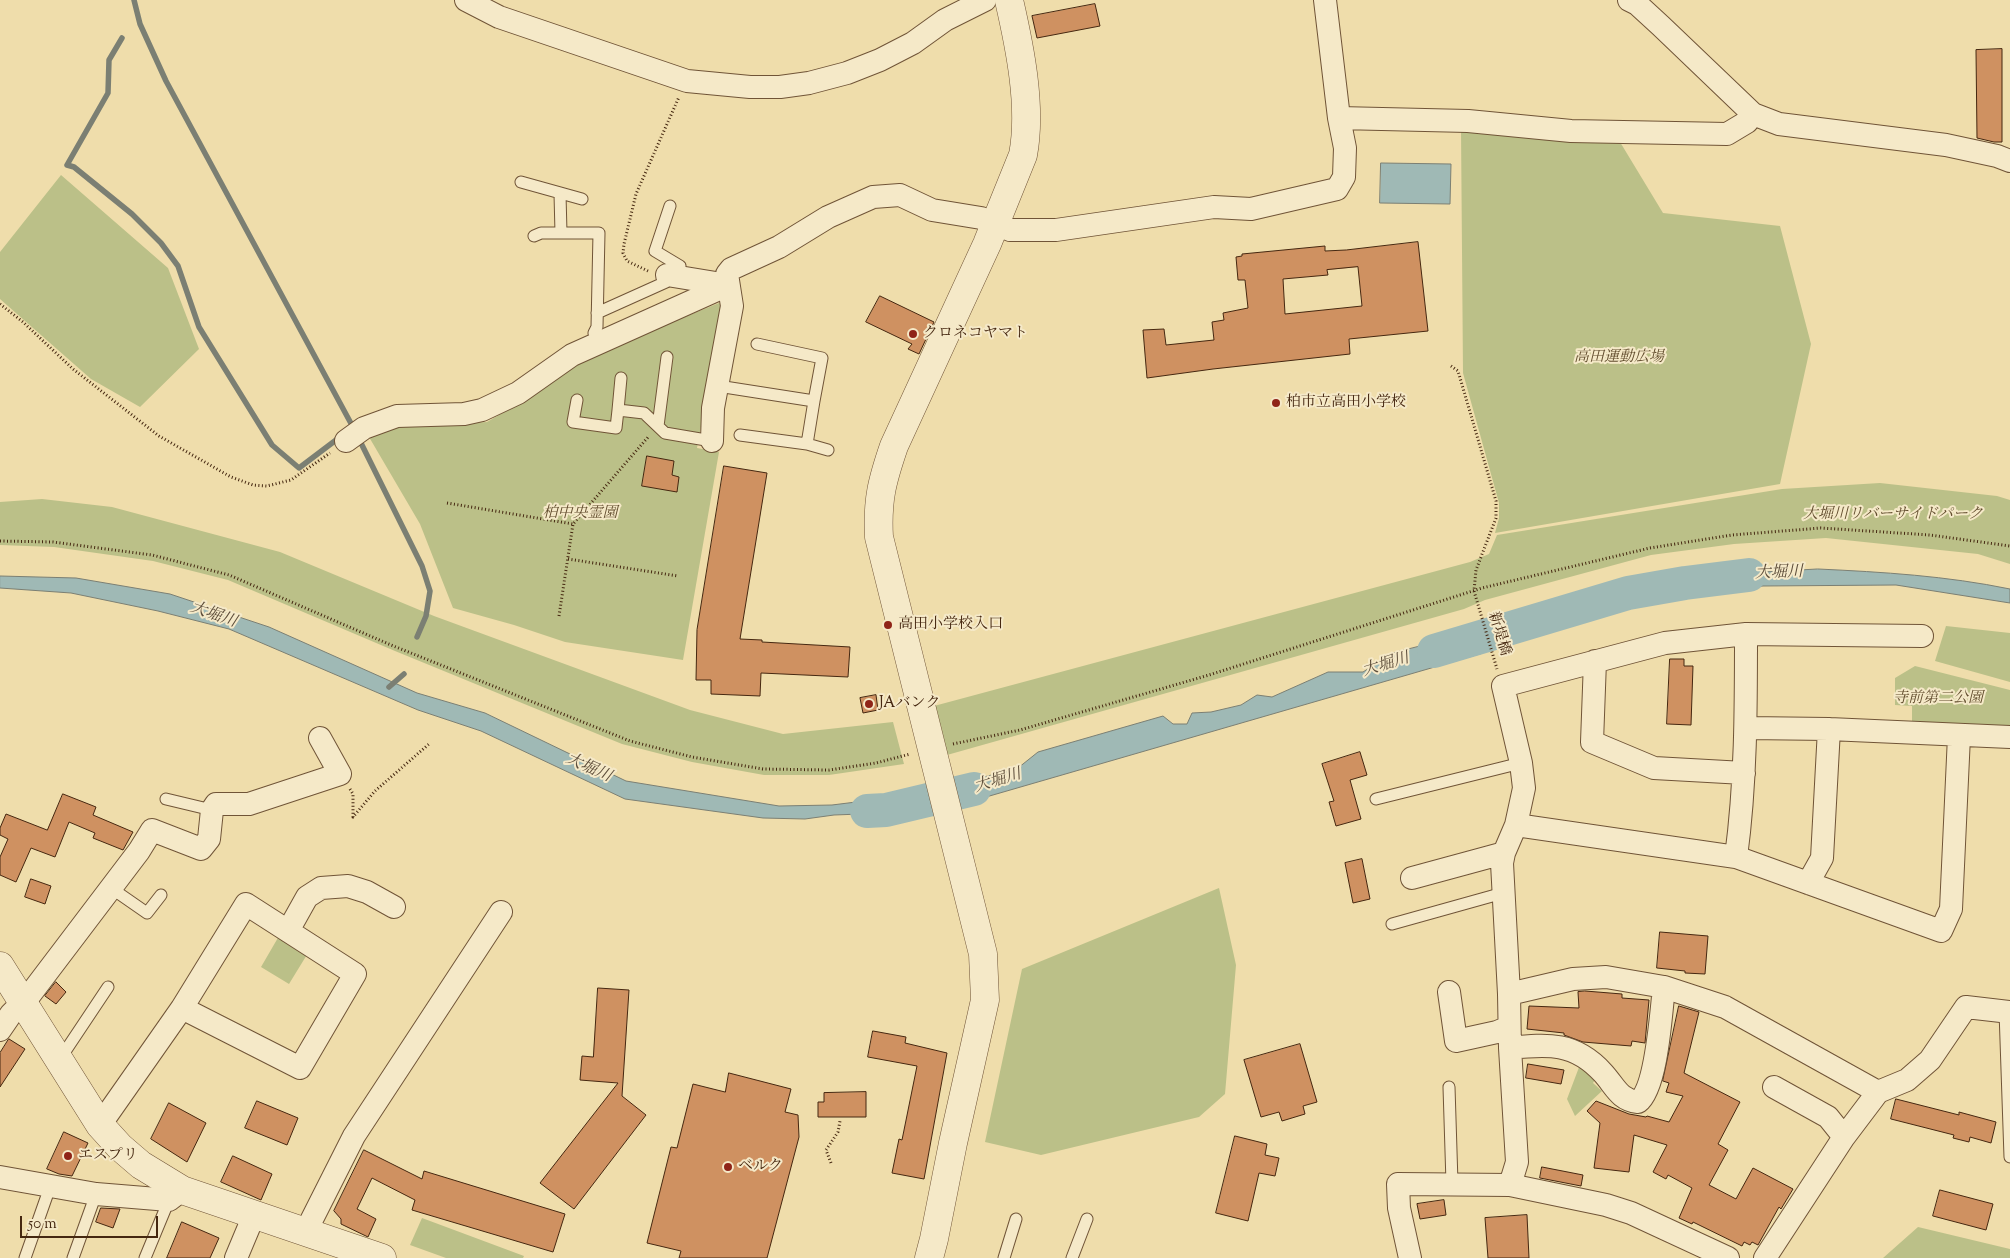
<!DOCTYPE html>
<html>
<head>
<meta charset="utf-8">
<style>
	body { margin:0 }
	#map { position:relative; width:2010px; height:1258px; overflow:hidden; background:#efddab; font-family:"Sorts Mill Goudy",serif }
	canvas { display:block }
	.scale { position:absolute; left:20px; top:1216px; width:138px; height:22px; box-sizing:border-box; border:2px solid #452710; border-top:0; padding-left:6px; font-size:15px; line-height:18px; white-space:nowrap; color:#452710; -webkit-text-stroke:4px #f5e9c8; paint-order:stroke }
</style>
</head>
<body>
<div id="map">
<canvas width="2010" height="1258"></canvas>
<div class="scale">50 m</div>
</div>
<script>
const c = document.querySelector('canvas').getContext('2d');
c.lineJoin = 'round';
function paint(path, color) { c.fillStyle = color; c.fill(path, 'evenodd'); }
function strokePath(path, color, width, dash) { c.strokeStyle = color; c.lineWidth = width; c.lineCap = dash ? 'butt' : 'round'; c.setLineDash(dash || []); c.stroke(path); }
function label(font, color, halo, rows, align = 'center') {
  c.font = font + ' "Sorts Mill Goudy","Noto Serif JP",serif'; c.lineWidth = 4; c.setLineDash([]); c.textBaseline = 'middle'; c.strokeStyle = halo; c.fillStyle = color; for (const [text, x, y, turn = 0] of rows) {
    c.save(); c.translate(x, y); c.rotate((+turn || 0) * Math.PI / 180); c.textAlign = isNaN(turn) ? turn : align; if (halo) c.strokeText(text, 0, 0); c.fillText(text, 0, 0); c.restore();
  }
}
const green = new Path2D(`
	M1461,129L1620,142L1663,213L1780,226L1811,344L1780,484L1495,533L1499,518V503L1463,373Z
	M61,175L168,268L199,349L140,407L91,379L0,299V252Z
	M719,303L724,307L697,448L719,452L683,660L565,642L514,625L453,608L420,524L369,437L401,426L487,422L523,401L579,360Z
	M1880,483L1997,496L2010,500V564L1978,554L1826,538L1734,544L1651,555L1485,600L1464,609L947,755L934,706L1470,562L1489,554L1497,535L1782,489Z
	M42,499L112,507L280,552L434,616L690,710L783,734L893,722L904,764L829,775H764L692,762L622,744L395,651L228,580L153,561L54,547L0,545V502Z
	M1946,626L2010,633V682L1935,661Z
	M1915,666L2010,690V727L1912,725V706L1895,705V678Z
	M1219,888L1236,965L1225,1094L1199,1117L1041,1155L985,1142L1022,969Z
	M279,936L308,953L289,984L261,967Z
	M1581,1062L1597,1076L1593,1083L1602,1091L1575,1116L1567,1099Z
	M422,1218L524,1256L523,1258H446L410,1245Z
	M1918,1227L2010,1249V1258H1883Z`);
const water = new Path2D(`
	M1381,163L1451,164L1450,204L1380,203Z
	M1818,569C1883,572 1947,576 2010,589V603L1896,585L1763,586L1732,589L1577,619L1502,642L1497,627L1569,606L1659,588L1746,573Z
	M0,576L76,578L170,594L269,627L417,693L485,713L626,781L779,806L832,805L912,795L915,812L834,815L805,819L763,818L625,799L481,731L418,710L229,629L158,611L71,593L0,588Z
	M1476,632L1483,653L955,806L950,786L1018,768L1038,752L1163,716L1173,724H1187L1192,713L1211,712L1241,705L1257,695L1272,697L1328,672H1363L1393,653Z`);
const stream = new Path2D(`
	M134,0L140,24L166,81L354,429
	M122,38L109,60L108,93L67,165L74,167L132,214L161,243L178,266L199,327L272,445L299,468L340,437
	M358,437L422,566L430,591L426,616L417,637
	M389,687L404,674`);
const river = new Path2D(`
	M1434,651L1628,593L1685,583L1749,575
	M867,811L886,810L974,789`);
const building = new Path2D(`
	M1095,4L1100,26L1037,38L1032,16Z
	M2002,49V142H1994L1977,138L1976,50Z
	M1418,242L1428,331L1349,339L1350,354L1213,369L1147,378L1143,330L1164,329L1166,345L1214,340L1212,322L1224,320L1223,313L1248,308L1245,280H1238L1236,257L1242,256V254L1325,246V251L1346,250ZM1358,267L1362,306L1285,314L1283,279L1328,275L1327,270Z
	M880,296L934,322L919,354L908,349L912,344L866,322Z
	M647,456L674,461L672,475L679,477L677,492L642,486Z
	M724,466L767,473L740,639L762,640V642L850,647L848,677L761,673L760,696L711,694V680H696L697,630Z
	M1670,659H1684V666H1693L1691,725L1667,724Z
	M876,695L878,710L863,713L860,698Z
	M1360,752L1367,775L1350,780L1361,819L1336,826L1329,802L1334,801L1322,764Z
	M63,794L96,807L93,815L133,832L123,850L93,838L95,833L69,822L55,857L31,848L16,882L0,875V857L8,839L0,835V828L6,814L47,830Z
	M1362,859L1370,899L1353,903L1345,863Z
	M31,879L51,886L45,904L25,897Z
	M1660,932L1708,936L1705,974L1685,973V971L1657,968Z
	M56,982L66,992L56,1004L45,996Z
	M598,988L629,990L622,1096L646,1115L574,1209L540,1183L618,1083L580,1080L582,1056L593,1057Z
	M1585,991L1622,994V998L1649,1000L1645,1043L1632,1041L1631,1046L1583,1042L1564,1035V1033L1527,1029L1529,1006L1579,1008L1578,992Z
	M1679,1006L1699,1012L1684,1073L1740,1102L1718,1144L1728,1150L1709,1185L1736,1199L1753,1168L1793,1189L1781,1209L1779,1207L1758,1245L1752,1242L1750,1245L1744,1242L1742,1246L1693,1222L1692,1224L1679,1218L1692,1188L1668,1175L1666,1179L1653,1172L1667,1145L1634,1135L1629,1172L1594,1168L1600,1123L1587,1111L1596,1101L1629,1114L1646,1117L1647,1116L1669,1122L1683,1096L1666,1092L1669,1083L1663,1081Z
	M873,1031L906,1037L905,1043L947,1053L924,1179L892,1173L899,1139L902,1140L917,1066L868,1057Z
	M9,1039L25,1049L0,1087V1053Z
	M1300,1044L1317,1102L1303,1106L1305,1114L1282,1121L1279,1112L1261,1117L1244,1060Z
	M1528,1064L1564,1070L1561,1084L1526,1078Z
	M729,1073L791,1089L785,1112L798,1115L799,1137L767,1258H679L681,1251L647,1243L671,1147L677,1148L693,1084L725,1092Z
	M866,1092V1117H818V1102H824V1093Z
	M1896,1099L1959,1115V1112L1996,1122L1991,1143L1970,1137L1969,1142L1953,1138L1954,1135L1891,1119Z
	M257,1101L298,1118L287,1145L245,1128Z
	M169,1103L206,1123L187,1162L151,1139Z
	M64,1132L88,1143L72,1176L59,1174L47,1169Z
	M1235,1136L1267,1144L1265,1155L1279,1158L1275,1176L1259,1173L1248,1221L1216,1213Z
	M364,1150L422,1179L424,1171L565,1214L553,1252L412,1210L415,1200L372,1178L357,1209L376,1219L368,1237L341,1224V1219L334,1211Z
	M233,1156L272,1174L261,1200L221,1182Z
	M1542,1167L1583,1175L1581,1186L1540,1178Z
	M1940,1190L1993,1204L1986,1230L1933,1216Z
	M1444,1200L1446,1215L1420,1219L1417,1204Z
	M101,1208L120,1209L113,1228L96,1222Z
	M1527,1215L1529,1258H1488L1485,1218Z
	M182,1222L219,1238L210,1258H167Z`);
const path = new Path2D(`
	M648,271L627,261L623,253L624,244L636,194L679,97
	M0,304L23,322L73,369L159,436L231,477L253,485L267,486L291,480L330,453
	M1451,366L1458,371L1496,501V518L1476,570L1474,591L1497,669
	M447,503L573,524
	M0,541L53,542L152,555L229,575L391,645L630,741L692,757L763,769L829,770L876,763L910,754
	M568,559L678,576
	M559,616L573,524L649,436
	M953,744L1020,730L1209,675L1482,588L1650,548L1732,535L1821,528L1930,535L2010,546
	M350,789L353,794V817L375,791L429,744
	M831,1163L826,1150L838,1132L840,1121`);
const service = new Path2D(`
	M521,182L582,199
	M560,194L561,233
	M670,206L655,251L680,266L678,277
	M534,236L541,233H599L597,327L594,333
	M597,313L666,282L667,275
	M718,386L814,401L822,358L757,344
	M577,400L573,422L616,428L618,410L644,413L665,433L712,441
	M618,410L621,378
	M658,426L667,357
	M740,435L807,444L828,450
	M807,444L814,401
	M166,799L212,810
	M1376,799L1521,763
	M111,888L147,913L161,895
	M1392,924L1503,893
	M2005,1011L2010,1157
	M60,1059L108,987
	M1449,1087L1452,1183
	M25,1258L50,1187
	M73,1258L96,1194
	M145,1258L169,1200
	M1004,1258L1016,1219
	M1072,1258L1087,1219`);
const minor = new Path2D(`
	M466,0L499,17L687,81L750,87H780L809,83L847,73L880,60L913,43L945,20L985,0
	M1629,0L1637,4L1661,26L1753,114L1779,124L1946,145L1997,156L2010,161
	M1339,118L1468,121L1571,131L1727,134L1747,122L1753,114
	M667,275L728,285
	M346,441L364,428L397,416L464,414L482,410L518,393L572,355L728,285
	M712,441L713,408L732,306L727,274L731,269L779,247L828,217L873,197L900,195L932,210L981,218L1010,230H1056L1214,207L1251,209L1337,189L1344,177L1345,148L1339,118L1325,0
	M1595,661L1592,742L1654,768L1744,773
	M1747,728L1829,729L2010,737
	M1516,825L1736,857L1941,931L1951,909L1959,736
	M1736,857C1746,783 1746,708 1746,634
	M1412,878L1504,853
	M1808,883L1822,858L1829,729
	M288,931L307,897L321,888L348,886L367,892L394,907
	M1449,992L1456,1041L1497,1032L1509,1027
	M1509,994L1573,979L1606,977L1664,987L1725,1007L1878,1092
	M0,1030L11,1014L29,996L139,851L152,830L201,849L209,839L212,810L216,804H249L340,774L320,738
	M1510,1048C1548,1044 1575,1042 1603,1073C1615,1086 1619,1100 1638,1102C1657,1088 1661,1012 1664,987
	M1774,1087L1828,1117L1844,1137
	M100,1125L182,1008L246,904L355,974L300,1068L182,1008
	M0,1177L96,1194L169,1200L182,1190
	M1510,1185L1606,1205L1631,1213L1728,1258
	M306,1231L354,1136L501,912
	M236,1258L254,1215
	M1410,1258L1399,1208L1398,1184L1510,1185L1517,1162L1510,1048L1509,994L1502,863L1504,853L1516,825L1524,788L1521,763L1503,686L1665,643L1746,634L1922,636
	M1765,1258L1844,1137L1878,1092L1907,1080L1930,1060L1966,1007L2010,1012`);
const tertiary = new Path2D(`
	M0,966L100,1125L120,1147L141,1165L182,1190L382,1258
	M929,1258L934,1239L953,1143L985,1000L983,954L879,537C877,500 882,481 894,446L987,244L1023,155C1032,107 1020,48 1009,0`);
const markers = [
	[913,334,5,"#8f2418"],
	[1276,403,5,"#8f2418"],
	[888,625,5,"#8f2418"],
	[869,704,5,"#8f2418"],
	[68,1156,5,"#8f2418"],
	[728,1167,5,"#8f2418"]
];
const poiNames = [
	["クロネコヤマト",923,334],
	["柏市立高田小学校",1286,403],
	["高田小学校入口",898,625],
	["JAバンク",879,704],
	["エスプリ",78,1156],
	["ベルク",738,1167]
];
const parkNames = [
	["高田運動広場",1619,358],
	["柏中央霊園",580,514],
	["大堀川リバーサイドパーク",1893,515],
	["寺前第二公園",1938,699]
];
const streetNames = [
	["新堤橋",1498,634,73]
];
const waterNames = [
	["大堀川",1779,574,-2],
	["大堀川",213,616,19],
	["大堀川",1386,666,-17],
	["大堀川",588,769,24],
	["大堀川",998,782,-17]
];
paint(green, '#bbc088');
paint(water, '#9fb9b5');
strokePath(water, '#7b7f73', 1);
strokePath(stream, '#7b7f73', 5.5);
strokePath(river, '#9fb9b5', 34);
paint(building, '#cf9161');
strokePath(building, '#452710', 1);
strokePath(service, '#705437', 13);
strokePath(minor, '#705437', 24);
strokePath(tertiary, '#705437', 29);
strokePath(path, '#452710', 3, [1, 2.5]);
strokePath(service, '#f5e9c8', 11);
strokePath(minor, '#f5e9c8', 22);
strokePath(tertiary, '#f5e9c8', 28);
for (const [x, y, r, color] of markers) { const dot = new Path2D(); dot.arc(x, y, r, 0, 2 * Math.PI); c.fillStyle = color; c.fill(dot); strokePath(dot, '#f5e9c8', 2); }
label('15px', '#452710', '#f5e9c8', poiNames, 'left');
label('italic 15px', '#624d2e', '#f5e9c8', parkNames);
label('15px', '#452710', '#f5e9c8', streetNames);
label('italic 16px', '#5c4c39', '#f5e9c8', waterNames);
</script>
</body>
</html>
